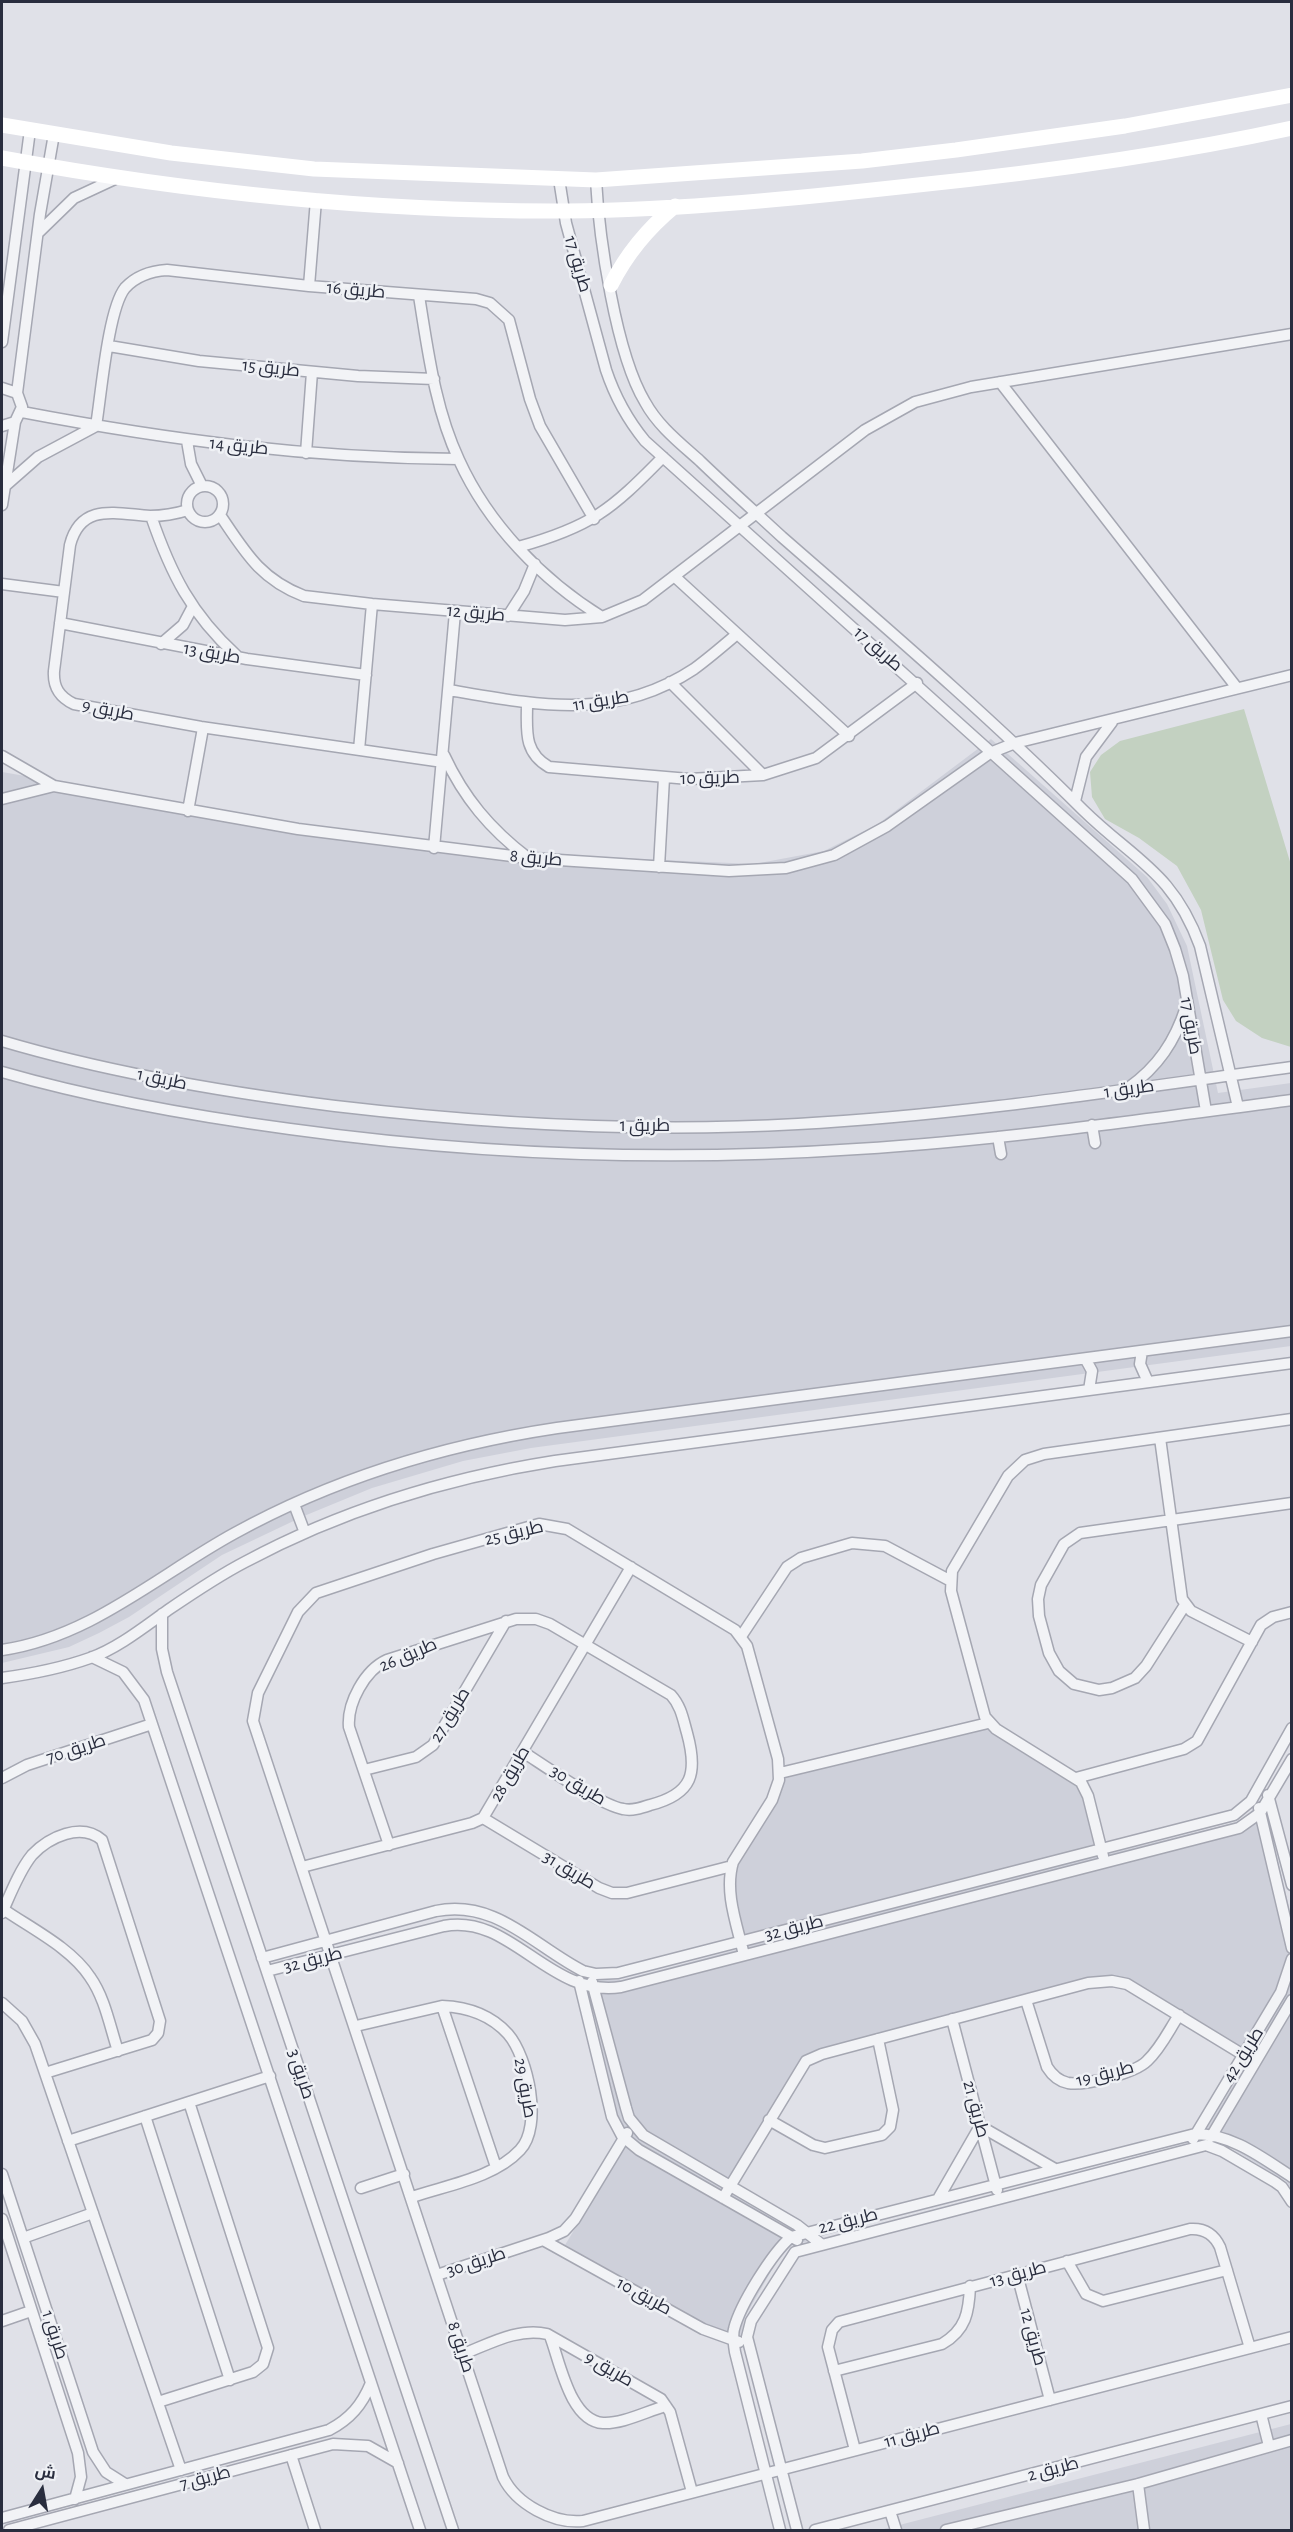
<!DOCTYPE html>
<html>
<head>
<meta charset="utf-8">
<style>
	body { margin:0 }
	#map { position:relative; width:1293px; height:2532px; overflow:hidden; background:#e0e1e8; font-family:"Alegreya Sans",Cairo,sans-serif }
	canvas { display:block }
	.frame { position:absolute; inset:0; border:3px solid #292d3e; pointer-events:none }
	.north { position:absolute; left:12px; top:2460px; width:60px; height:60px; -webkit-text-stroke:4px #eff1f5; paint-order:stroke; rotate:11deg; font-size:16px; font-weight:700; line-height:24px; text-align:center; color:#292d3e }
	.north::after { content:''; display:block; margin:auto; width:21px; height:27px; background:#292d3e; clip-path:polygon(50% 0,100% 100%,50% 72%,0 100%) }
</style>
</head>
<body>
<div id="map">
<canvas width="1293" height="2532"></canvas>
<div class="frame"></div>
<div class="north">ش</div>
</div>
<script>
const c = document.querySelector('canvas').getContext('2d');
c.lineJoin = 'round';
function paint(path, color) { c.fillStyle = color; c.fill(path, 'evenodd'); }
function strokePath(path, color, width, dash) { c.strokeStyle = color; c.lineWidth = width; c.lineCap = dash ? 'butt' : 'round'; c.setLineDash(dash || []); c.stroke(path); }
function label(font, color, halo, rows, align = 'center') {
  c.font = font + ' "Alegreya Sans",Cairo,sans-serif'; c.lineWidth = 5; c.setLineDash([]); c.textBaseline = 'middle'; c.strokeStyle = halo; c.fillStyle = color; for (const [text, x, y, turn = 0] of rows) {
    c.save(); c.translate(x, y); c.rotate((+turn || 0) * Math.PI / 180); c.textAlign = isNaN(turn) ? turn : align; if (halo) c.strokeText(text, 0, 0); c.fillText(text, 0, 0); c.restore();
  }
}
const built = new Path2D(`
	M991,739L1147,877L1167,904L1187,946L1218,1093L1291,1083V1346L531,1448L463,1461L372,1488L304,1516L222,1555L129,1617L99,1633L69,1647L2,1663V772L362,834L594,857L754,864L824,851L878,824Z
	M988,1729L1072,1778L1083,1790L1100,1856L1236,1822L1246,1817L1263,1798L1291,1916V2188L1286,2181L1231,2148L1217,2141L1201,2138L1251,2056L1112,1977L802,2058L724,2189L809,2241L791,2246L778,2259L745,2317L740,2338L715,2330L565,2245L631,2137L621,2124L617,2114L586,1980H622L747,1947L734,1884L737,1862L775,1803L784,1777Z
	M1291,2424V2530H880Z`);
const green = new Path2D(`
	M1244,709L1291,865V1047L1262,1038L1236,1021L1223,1000L1201,910L1177,866L1139,838L1105,819L1092,797L1090,772L1101,755L1120,741Z`);
const street = new Path2D(`
	M559,179L566,223L606,370C615,397 627,419 645,441L1132,879L1165,924L1175,949L1183,976L1206,1111
	M596,180C599,238 616,354 645,402C658,426 680,443 700,461C727,487 755,512 782,537C884,626 987,714 1083,810C1134,860 1173,872 1200,946L1238,1107
	M38,233L74,198L117,178
	M309,286L316,200
	M419,296C428,351 435,409 459,460C488,524 542,580 602,617
	M2,342L30,130
	M109,346L199,361L358,376L434,379
	M1000,382L1237,688
	M2,388L17,393L22,407L15,422L2,426
	M17,393L40,214L54,134
	M22,412C169,440 308,458 458,459
	M187,441L191,464L202,486
	M306,453L312,372
	M187 504a18 18 0 1 1 36 0a18 18 0 1 1-36 0Z
	M5,486L38,457L96,426C101,396 108,309 125,288C136,276 151,271 167,270L309,286L476,299L490,303L509,320L530,399L540,426L594,519
	M2,505L15,422
	M188,510C175,514 163,516 150,516C117,514 81,502 70,545L54,671C53,687 59,697 74,704L201,727L443,762
	M220,515C245,552 260,579 304,596L372,604L565,620L602,617L643,600L865,430L915,402L971,387L1292,334
	M151,516C171,574 191,614 237,656
	M518,547C591,527 611,510 663,457
	M674,576L849,736
	M2,584L64,592
	M508,616L524,591L535,564
	M60,623L247,659L366,675
	M161,644L183,625L192,608
	M670,682L763,775
	M449,690C537,705 614,722 694,669C709,658 723,646 737,634
	M527,704C527,730 523,752 549,767L689,779L763,775L816,758L917,683
	M359,750L372,604
	M444,755C464,798 490,829 528,858
	M2,756L54,786L298,829L528,858L729,871L786,868L834,855L887,826L990,753L1015,743L1292,675
	M2,799L54,786
	M1075,801L1086,757L1112,722
	M188,811L203,728
	M434,848L455,612
	M659,867L664,778
	M2,1041C110,1073 223,1092 335,1106C488,1124 644,1133 798,1124C964,1115 1127,1089 1292,1067
	M2,1072C96,1099 193,1116 290,1129C478,1155 667,1162 857,1149C1002,1140 1147,1119 1292,1100
	M1128,1088C1158,1067 1175,1041 1186,1007
	M1092,1125L1095,1143
	M998,1137L1001,1154
	M1142,1351L1140,1364L1148,1382
	M1086,1360L1092,1371L1089,1390
	M1160,1438L1182,1599L1191,1611L1252,1642
	M294,1504L305,1533
	M1185,1605L1146,1666L1135,1678L1112,1688L1099,1690L1074,1684L1059,1671L1049,1653L1039,1616L1038,1599L1041,1585L1064,1544L1080,1533L1292,1503
	M162,1614V1649L167,1672L453,2530
	M742,1635L787,1567L801,1558L852,1543L885,1546L949,1580
	M2,1650C91,1637 158,1575 235,1533C335,1478 444,1445 557,1428L1292,1331
	M92,1657L123,1672L144,1700L420,2530
	M2,1678C31,1674 62,1668 90,1658C118,1648 144,1627 168,1610C193,1593 218,1576 245,1562C342,1510 447,1478 555,1461L1292,1363
	M364,1770L416,1757L433,1745L506,1621
	M780,1773L988,1723
	M2,1778L27,1765L152,1724
	M1076,1778L1184,1749L1197,1741L1261,1625L1273,1617L1292,1612
	M1268,1795L1292,1885
	M1259,1808L1292,1948
	M483,1818L599,1888L612,1893H627L732,1866
	M389,1845L349,1727C347,1703 365,1670 387,1660L516,1619H536L550,1624L671,1695C681,1706 683,1719 687,1733C698,1773 693,1794 650,1805C641,1808 632,1811 623,1809C600,1805 545,1766 523,1752
	M1103,1856L1088,1796L1081,1782L996,1729L985,1717L951,1591L952,1571L1008,1476L1025,1460L1044,1454L1292,1419
	M302,1867L472,1823L483,1818L631,1567
	M3,1909C32,1929 71,1948 90,1977C105,1998 110,2027 118,2051
	M2,1913C10,1895 19,1871 32,1855C49,1837 81,1822 102,1840L160,2021L158,2033L152,2040L45,2073
	M744,1955C737,1925 724,1892 733,1862L772,1800L779,1780L778,1759L747,1646L735,1630L567,1529L539,1524L433,1554L316,1593L298,1612L258,1693L253,1721L503,2477C516,2504 553,2524 583,2521L1292,2337
	M262,1958L436,1911C496,1899 534,1946 583,1971L596,1974L618,1973L1234,1815L1251,1801L1292,1728
	M267,1971L444,1926C511,1913 549,1998 621,1987L1239,1828L1260,1813L1292,1759
	M579,1981L612,2117L622,2136L639,2150L797,2240
	M592,1982L626,2108L629,2118L643,2135L797,2225L821,2244
	M1026,2000L1047,2067C1052,2075 1058,2081 1068,2083C1085,2086 1135,2073 1147,2061C1161,2048 1169,2030 1179,2015
	M2,2003L22,2021L35,2044L181,2470
	M442,2006L496,2167
	M952,2019L997,2190
	M356,2026L442,2006C467,2007 491,2015 508,2034C528,2057 543,2126 520,2150C494,2178 447,2185 412,2197
	M145,2116L230,2380
	M769,2120L813,2145L825,2148L882,2135L890,2127L893,2110L878,2039
	M1211,2137L1292,2000
	M1193,2139L1281,1992L1292,1959
	M68,2141L270,2076
	M2,2174L93,2452L106,2472L125,2484
	M361,2188L404,2174
	M723,2198L806,2061L822,2054L1088,1983L1112,1981L1127,1984L1255,2062
	M938,2199L980,2126L1055,2169
	M2,2219L78,2453L81,2477L75,2499
	M23,2238L93,2213
	M543,2240L703,2329L739,2342
	M1067,2261L1086,2294L1103,2301L1227,2270
	M1017,2274L1050,2400
	M437,2275L549,2238L564,2231L575,2219L627,2133
	M2,2321L31,2311
	M550,2336C560,2362 570,2421 603,2423C623,2424 647,2411 666,2406
	M463,2354C489,2344 519,2327 547,2334L661,2399L670,2412L692,2492
	M834,2371L942,2344C966,2330 969,2312 970,2286
	M158,2402L253,2372L263,2364L268,2348L189,2102
	M1261,2414L1269,2446
	M855,2450L828,2347L832,2330L839,2322L1190,2229C1204,2228 1214,2234 1220,2247L1250,2348
	M291,2455L315,2530
	M1138,2484L1144,2530
	M890,2511L896,2530
	M2,2518L329,2430C350,2419 362,2405 371,2383
	M9,2530L333,2444L368,2446L398,2463
	M780,2530L735,2352C734,2344 732,2336 734,2329C740,2305 772,2253 791,2237L1195,2134C1232,2134 1261,2157 1292,2177
	M797,2530L747,2337L751,2321L795,2252L1206,2145L1222,2151L1275,2182L1282,2187L1292,2202
	M815,2530L1292,2406
	M946,2530L1138,2484L1292,2440`);
const secondary = new Path2D(`
	M2,125L171,153L314,169L596,180L862,161L956,150L1125,126L1292,95
	M2,158C187,192 377,212 566,211C683,210 801,198 918,185C1043,172 1168,155 1292,128
	M611,285C627,253 647,229 675,206`);
const streetNames = [
	["طريق 17",578,264,74],
	["طريق 16",356,290,5],
	["طريق 15",271,368,6],
	["طريق 14",239,446,6],
	["طريق 12",476,613,5],
	["طريق 17",878,649,41],
	["طريق 13",212,653,10],
	["طريق 11",601,701,-9],
	["طريق 9",108,710,11],
	["طريق 10",710,778,-1],
	["طريق 8",536,858,5],
	["طريق 17",1191,1026,80],
	["طريق 1",162,1079,12],
	["طريق 1",1129,1089,-8],
	["طريق 1",645,1126],
	["طريق 25",514,1533,-13],
	["طريق 26",408,1655,-23],
	["طريق 27",450,1715,-59],
	["طريق 70",76,1749,-18],
	["طريق 28",510,1774,-60],
	["طريق 30",578,1785,31],
	["طريق 31",569,1870,31],
	["طريق 32",794,1928,-14],
	["طريق 32",313,1960,-14],
	["طريق 42",1243,2055,-58],
	["طريق 3",301,2074,72],
	["طريق 19",1105,2074,-14],
	["طريق 29",525,2088,80],
	["طريق 21",976,2109,75],
	["طريق 22",848,2221,-14],
	["طريق 30",476,2262,-18],
	["طريق 13",1018,2274,-15],
	["طريق 10",644,2296,29],
	["طريق 1",55,2335,72],
	["طريق 12",1033,2337,75],
	["طريق 8",461,2347,72],
	["طريق 9",609,2369,30],
	["طريق 11",912,2435,-15],
	["طريق 2",1053,2469,-15],
	["طريق 7",205,2478,-15]
];
paint(built, '#ced0da');
paint(green, '#c3d1c1');
strokePath(street, '#a5a7b2', 13);
strokePath(street, '#f2f3f6', 10);
strokePath(secondary, '#fff', 15);
label('18px', '#292d3e', '#eff1f5', streetNames);
</script>
</body>
</html>
